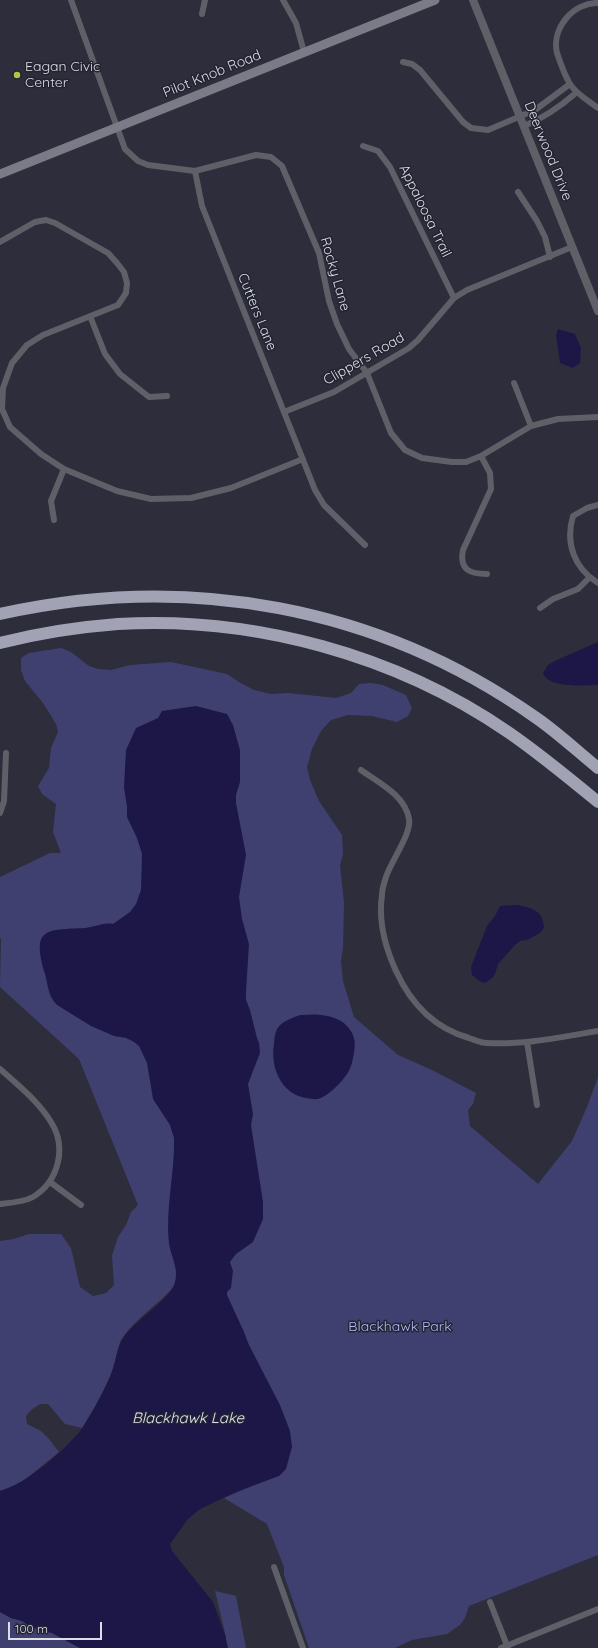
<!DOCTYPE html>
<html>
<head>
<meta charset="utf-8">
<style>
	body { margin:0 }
	#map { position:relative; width:598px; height:1648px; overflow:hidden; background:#2d2d3b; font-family:Quicksand,sans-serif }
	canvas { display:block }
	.scale { position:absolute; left:8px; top:1622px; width:94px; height:18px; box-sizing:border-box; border:2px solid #dddee7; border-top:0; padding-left:5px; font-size:12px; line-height:14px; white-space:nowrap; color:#dddee7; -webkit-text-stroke:3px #232431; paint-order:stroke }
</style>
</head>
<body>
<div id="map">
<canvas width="598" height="1648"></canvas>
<div class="scale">100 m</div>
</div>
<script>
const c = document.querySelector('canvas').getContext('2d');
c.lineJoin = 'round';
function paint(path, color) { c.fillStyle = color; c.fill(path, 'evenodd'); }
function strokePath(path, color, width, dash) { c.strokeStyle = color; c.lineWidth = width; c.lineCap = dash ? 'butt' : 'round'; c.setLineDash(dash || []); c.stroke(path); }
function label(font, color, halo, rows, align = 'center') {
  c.font = font + ' Quicksand,sans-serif'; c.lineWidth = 3; c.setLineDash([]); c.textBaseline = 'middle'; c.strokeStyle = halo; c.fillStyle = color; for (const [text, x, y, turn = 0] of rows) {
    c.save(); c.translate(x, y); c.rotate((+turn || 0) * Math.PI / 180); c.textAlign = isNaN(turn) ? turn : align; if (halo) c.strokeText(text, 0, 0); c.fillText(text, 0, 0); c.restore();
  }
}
const green = new Path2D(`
	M61,648L71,652L89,666L98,669L111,670L130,665L171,662L227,674L239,682L254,690L271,694L288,693L336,698L351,693L359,684L370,683L383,685L406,695L412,708L408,716L397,722L372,716L348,715L331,720L321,731L312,749L307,767L310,780L319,801L342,835L343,854L340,865L344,903L343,947L341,961L343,981L354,1017L398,1055L432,1070L476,1093L473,1104L468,1110L470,1126L538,1184L572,1141L587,1107L598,1077V1555L469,1606L465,1618L460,1625L447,1634L412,1640L395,1648H309L284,1575V1567L267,1524L224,1498L252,1486L172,1289C158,1304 129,1324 120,1342C117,1350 116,1360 113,1368C106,1389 93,1410 82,1428L65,1424L48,1404H40L31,1410L26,1416L27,1424L41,1431L49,1439L59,1452L22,1482L0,1491V1241L14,1239L29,1234H61L71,1248L80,1287L93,1296L106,1293L114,1285L112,1256L115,1246L118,1237L126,1225L131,1212L138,1205L79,1059L0,987L1,939L0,938V877L50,853H61L53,832L56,804L42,794L38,786L49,768L51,748L58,732L56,724L43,703L25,681L21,670V658L29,653Z
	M215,1591L236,1596L246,1648H226V1637Z
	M0,1612L11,1618L22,1621L31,1627L52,1633L80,1648H0Z`);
const water = new Path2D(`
	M558,329L575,334L581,348L580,363L573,368L560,363L556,335Z
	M598,642V685C585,685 548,689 543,673L548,665L557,660Z
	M196,706L227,714L233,725L240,750V782L236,795V803L246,855L239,897L242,919L249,944L246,992V1000L250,1010L257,1038L259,1043L260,1053L248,1084L253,1114L251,1125L263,1202V1219L253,1242L236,1254L230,1262L233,1271L231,1288L227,1292V1295L244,1332L249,1345L280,1405L290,1431L292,1447L286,1469L279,1476L236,1492L200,1509L188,1519L170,1544L172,1551L213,1602L225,1635L228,1648H80L52,1633L31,1627L22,1621L11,1618L0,1612V1491C25,1485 65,1450 81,1430C92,1414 102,1394 110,1377C116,1364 116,1348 124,1337C135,1320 171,1299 175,1282C179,1269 171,1256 169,1244C165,1209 175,1173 174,1138L170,1125L153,1099L147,1063L139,1046L134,1042L126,1038L114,1036L91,1026L57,1005C48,996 48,985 45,974C31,927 46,930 85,928C94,927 105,922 113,924L130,912L136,904L141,890L142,854L137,838L127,817V807L124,787L126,750L136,728L158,718L162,711Z
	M517,905C532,908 543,910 544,928L540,933L527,940L520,941L515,945L498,964L495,974L492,978L485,983L481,982L472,975L471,967L487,926L495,916L500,906Z
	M300,1015C307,1015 314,1014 321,1015C342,1017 359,1030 354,1053C352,1063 351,1070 344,1078C339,1085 329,1094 321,1098C316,1100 311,1099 306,1098C281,1094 270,1067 274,1044C274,1039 275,1034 277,1029C282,1021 292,1018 300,1015Z`);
const minor = new Path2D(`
	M71,0L125,149L138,161L148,165L195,171L256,155L271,157L282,166L319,253L329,301L337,324L349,349L367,373L391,433L405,450L422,458L452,462H466L481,456L531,426L558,419L598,417
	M283,0L296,23L304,52
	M598,3C574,2 551,28 557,53C560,62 565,76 570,84C576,94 589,101 598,108
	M202,14L205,0
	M403,62L412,64L420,70L463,122L471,128L488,130L535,110L570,84
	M524,126C544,118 561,106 577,92
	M363,146L378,151L390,167L454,298
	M195,171L202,206L315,490L324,505L365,545
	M518,192L537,221L545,237L550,257
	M0,242L35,222L46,220L55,223L108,253L117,263L124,272L127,283L126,293L118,305L43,335L27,345L12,363L3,388L2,409L10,427L41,454L64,469L117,491L151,499L191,498L231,488L303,459
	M90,316L105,354L120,374L149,397L167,396
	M514,383L531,426
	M284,412L334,392L409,348L418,340L454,298L467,290L572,247
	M481,456L490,473L491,489L463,550C459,570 470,574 487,574
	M598,505L587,508L573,516C565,543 574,568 598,583
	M54,520L51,501L64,469
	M540,608L553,599L578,589L589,578
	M361,770C379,783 405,795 409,819C412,833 390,863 386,877C384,883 382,889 382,895C378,922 385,947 396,971C411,1004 434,1028 469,1038C475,1040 481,1043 487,1043C524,1045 561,1037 598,1031
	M0,813L4,801L6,753
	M527,1042L537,1105
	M0,1069C18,1085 38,1101 51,1122C67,1147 59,1181 33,1197C24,1202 10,1203 0,1204
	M50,1182L81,1205
	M274,1567L303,1648
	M490,1602L508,1648
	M501,1648L598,1609`);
const tertiary = new Path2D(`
	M473,0L598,311`);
const secondary = new Path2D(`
	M0,174L435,0`);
const motorway = new Path2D(`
	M0,614C188,572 377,606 535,717C557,732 577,751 598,768
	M0,643C39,633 78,627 118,624C254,616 396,655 508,732C540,754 569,778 598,802`);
const markers = [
	[17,75,4,"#b3c24b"]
];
const poiNames = [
	["Eagan Civic",25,67],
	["Center",25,83]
];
const streetNames = [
	["Pilot Knob Road",212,74,-22],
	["Deerwood Drive",548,151,68],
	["Appaloosa Trail",425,211,64],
	["Rocky Lane",335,274,74],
	["Cutters Lane",257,312,68],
	["Clippers Road",364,359,-30]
];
const parkNames = [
	["Blackhawk Park",400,1327]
];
const waterNames = [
	["Blackhawk Lake",188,1418]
];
paint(green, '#404070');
paint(water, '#1c1746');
strokePath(minor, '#5f6067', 6);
strokePath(tertiary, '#5f6067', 8);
strokePath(secondary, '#7a7b86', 9);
strokePath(motorway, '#a1a2b3', 12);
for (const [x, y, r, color] of markers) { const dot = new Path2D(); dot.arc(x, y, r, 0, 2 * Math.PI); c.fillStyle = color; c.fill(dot); strokePath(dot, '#232431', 1.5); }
label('14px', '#dddee7', '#232431', poiNames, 'left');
label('14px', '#dddee7', '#232431', streetNames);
label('14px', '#b5b7f8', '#232431', parkNames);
label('italic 15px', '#dfe0f1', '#232431', waterNames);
</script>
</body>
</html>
